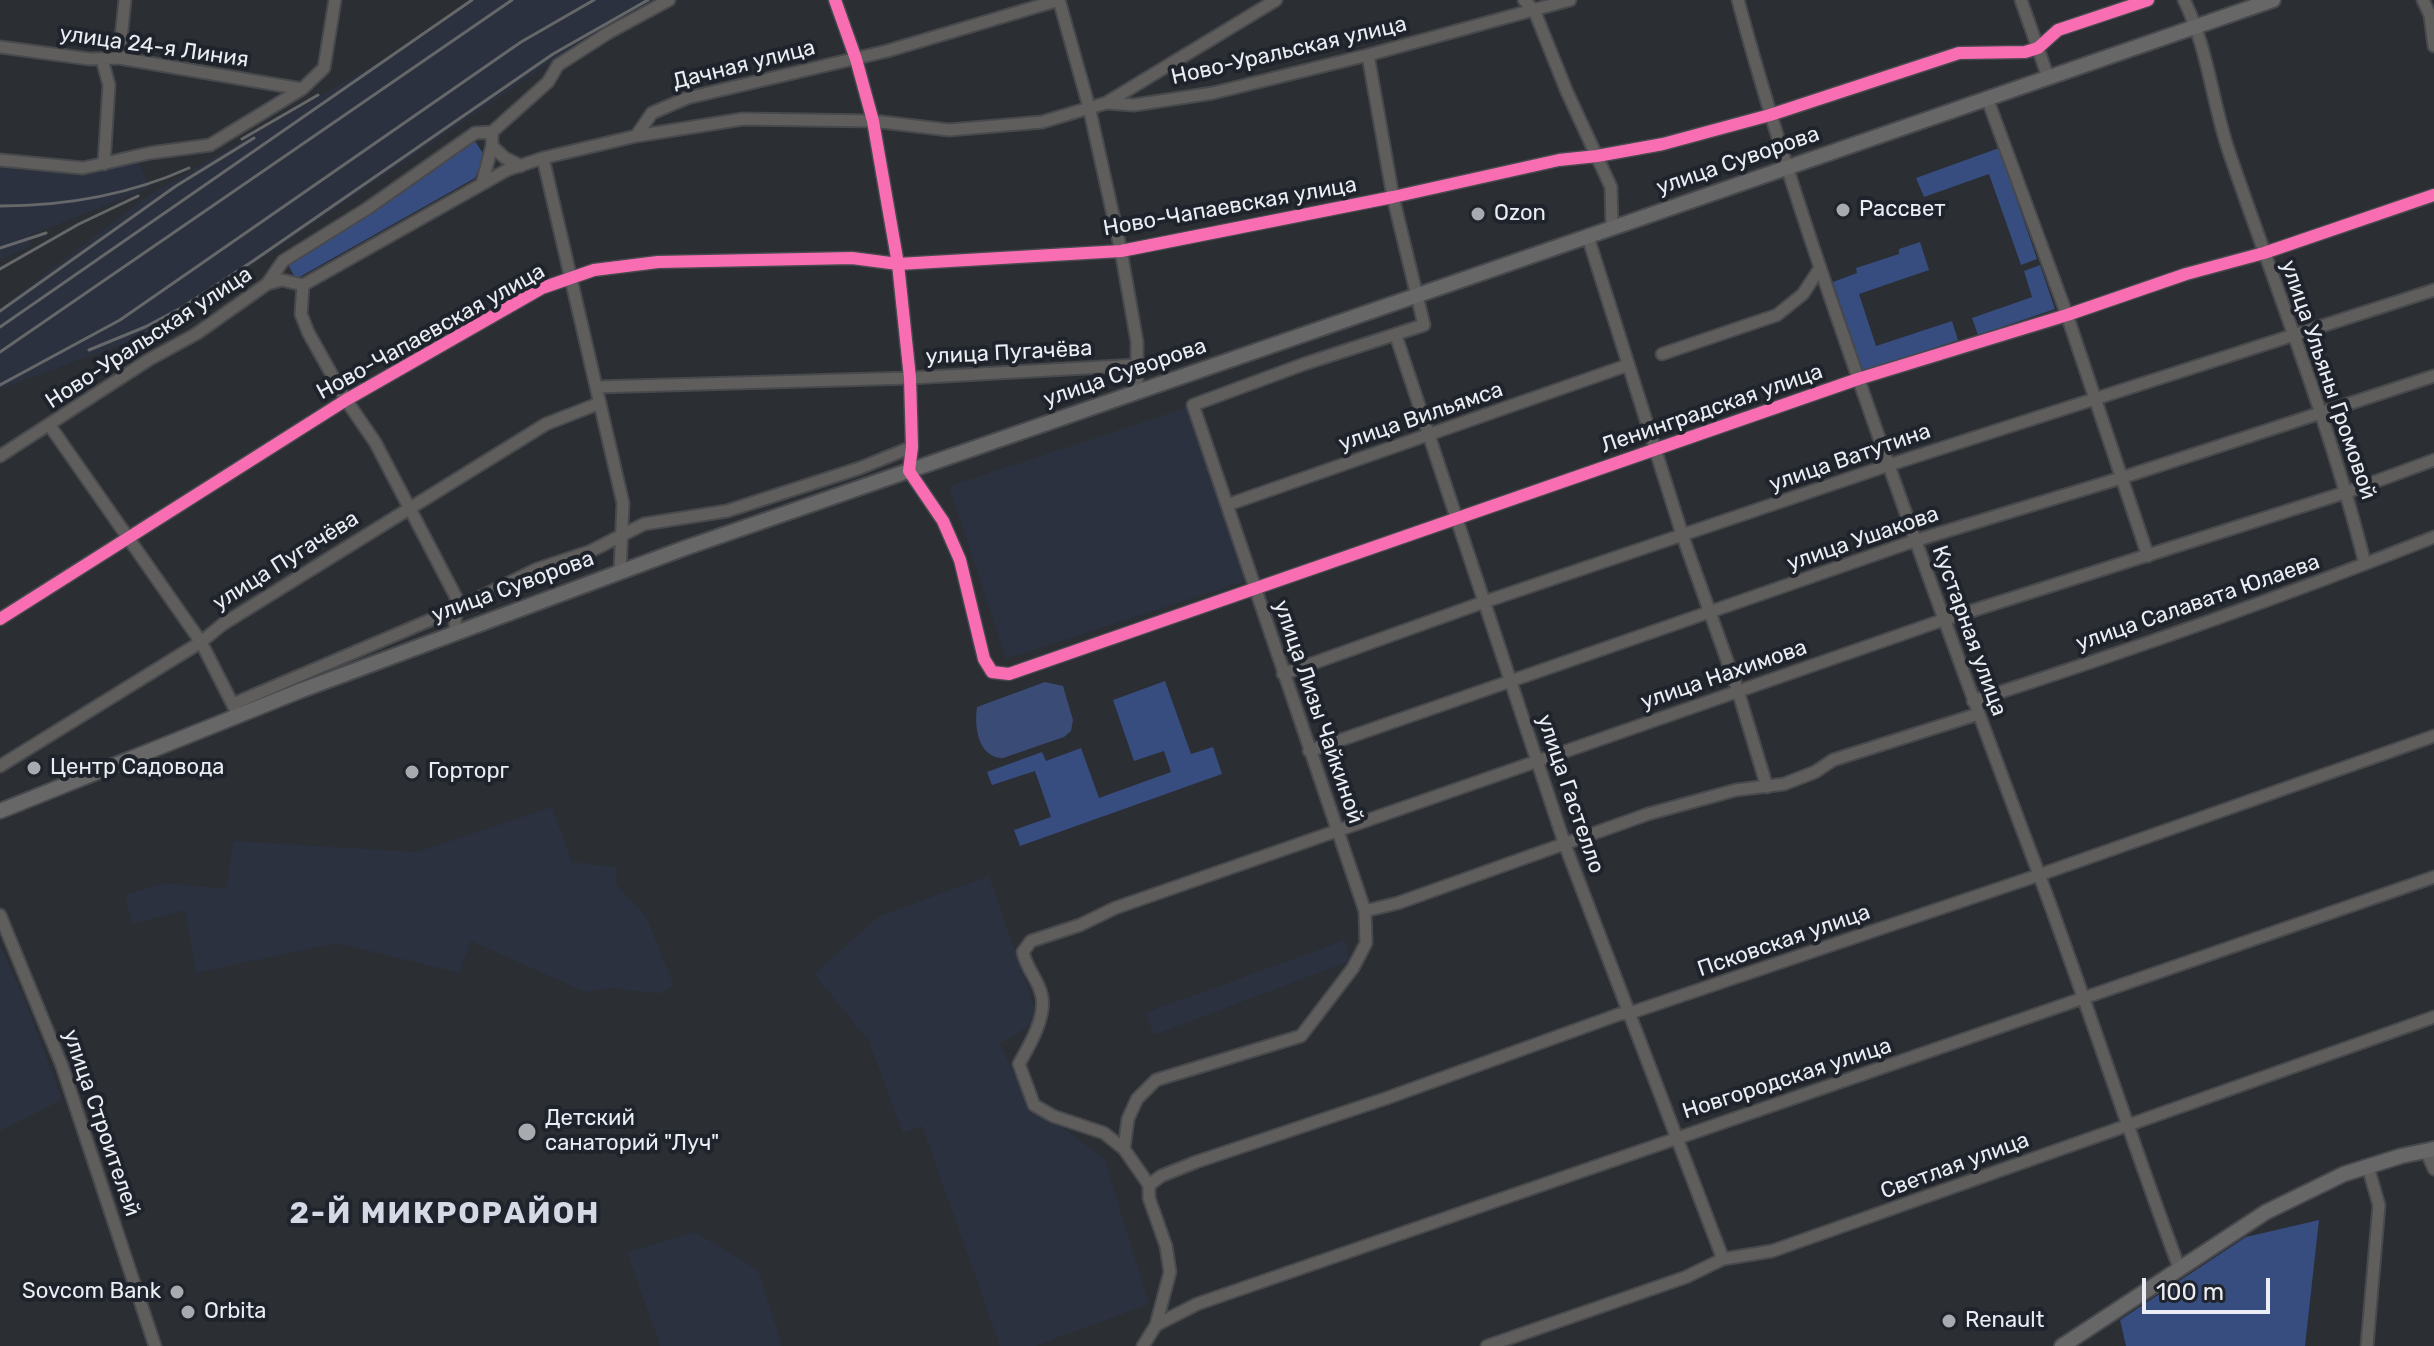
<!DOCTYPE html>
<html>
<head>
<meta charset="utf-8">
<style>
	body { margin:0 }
	#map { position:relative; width:2434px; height:1346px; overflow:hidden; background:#2b2e32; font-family:Rubik,sans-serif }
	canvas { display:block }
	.scale { position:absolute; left:2142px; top:1278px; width:128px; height:36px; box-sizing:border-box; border:4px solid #eaedf3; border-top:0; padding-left:10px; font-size:24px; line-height:28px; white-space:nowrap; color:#eaedf3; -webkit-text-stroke:6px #1f232b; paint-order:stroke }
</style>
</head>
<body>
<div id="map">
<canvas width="2434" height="1346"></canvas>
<div class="scale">100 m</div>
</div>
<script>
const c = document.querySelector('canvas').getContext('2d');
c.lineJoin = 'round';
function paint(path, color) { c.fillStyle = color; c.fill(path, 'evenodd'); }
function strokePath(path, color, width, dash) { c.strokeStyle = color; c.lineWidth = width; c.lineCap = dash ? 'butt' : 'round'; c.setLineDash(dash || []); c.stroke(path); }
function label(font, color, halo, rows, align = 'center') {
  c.font = font + ' Rubik,sans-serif'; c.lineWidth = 8; c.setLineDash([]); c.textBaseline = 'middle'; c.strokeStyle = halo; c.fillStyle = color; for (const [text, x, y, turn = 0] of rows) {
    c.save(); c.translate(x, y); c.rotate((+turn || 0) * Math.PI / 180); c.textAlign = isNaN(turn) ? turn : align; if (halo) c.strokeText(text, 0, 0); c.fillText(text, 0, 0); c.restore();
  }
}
const built = new Path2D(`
	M469,0H656L570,49L153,333L0,389V308L149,195L432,31Z
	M138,160L149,188L29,236L30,247L0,260V168L87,175Z
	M1188,407L1245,581L1006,659L949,486Z
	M552,807L572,862L616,867V884L646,916L674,985L660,994L610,988L585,992L471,941L459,973L337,943L196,973L185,910L132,924L125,895L165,883L227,889L233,841L417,852Z
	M989,876L1039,1020L1000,1044L1031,1109L1055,1121L1105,1160L1149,1304L1036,1346H1000L922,1126L903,1133L868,1040L814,974L879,916Z
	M1345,940L1350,961L1154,1035L1145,1013Z
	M0,945L27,1005L62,1100L0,1131Z
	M695,1232L758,1270L782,1346H660L627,1252Z`);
const green = new Path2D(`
	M1045,682L1063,686L1073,720L1071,731L1064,737L1003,758C978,758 974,727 977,707Z`);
const forest = new Path2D(`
	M475,141L484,155L475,178L296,279L287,263L391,199Z
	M1999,148L2037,259L2021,265L1989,174L1924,197L1916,178Z
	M1920,242L1929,270L1859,294L1876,346L1952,321L1958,340L1863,372L1833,282L1857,273L1856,268L1899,254V249Z
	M2040,265L2055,309L1978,335L1972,318L2032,297L2024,271Z
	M1165,681L1191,754L1213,747L1222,774L1020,846L1014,830L1051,817L1035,771L992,785L987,772L1042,752L1046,761L1081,748L1099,798L1171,772L1164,751L1134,761L1113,700Z
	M2319,1220L2305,1346H2126L2120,1320L2246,1237Z`);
const minor = new Path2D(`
	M835,0L856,59L873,121L898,264L910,378L912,447L909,471L943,521L960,560L984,659L992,672L1009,674L1858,379L2067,315L2186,274L2264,253L2434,195
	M1059,0L1089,107L1121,251L1137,342V392
	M1524,0L1534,10L1567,92L1611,187L1612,228
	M1738,0C1780,157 1834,310 1888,463C1936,599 1986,734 2037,869C2087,1002 2130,1137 2180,1270
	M2021,0L2048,77
	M2184,0C2208,48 2212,102 2229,152C2276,289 2330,423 2365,564
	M2423,0L2430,15L2434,46
	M0,47L90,59L119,58L302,89
	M119,58L125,0
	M102,59L109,85L104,164
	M1987,98L2067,315L2148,556
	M1106,103L1276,0
	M636,136L652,113L687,98L887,51L1059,0
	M543,158L623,503L620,572
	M0,160L83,168L150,153L210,145L302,89L324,68L335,0
	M521,166L505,158L492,146V132L548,82L558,65L608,33L669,0
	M482,184L492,146
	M1588,237L1683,537L1738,691L1767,787
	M267,284L283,261L368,208L475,133L492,132
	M303,285L301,314L308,332L346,400L375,442L456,597L455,632
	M1396,336L1565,845L1723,1259
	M1662,354L1777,315L1803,294L1820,268
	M596,387L910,378L1137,365
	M50,426L201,642L236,711
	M0,456L150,359L196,334L267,284L282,280L303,285L507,170L543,158L636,136L743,119L873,121L949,130L1042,122L1106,103L1134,105L1213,93L1368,55L1570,0
	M1227,505L1628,365
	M0,619L346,400L542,288L594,270L658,262L852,258L898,264L1121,251L1393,197L1559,160L1597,156L1663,144L1770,115L1959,53L2025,52L2038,48L2058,30L2148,0
	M1283,674L1484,602L1889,465L2434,290
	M1973,701C2128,651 2282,597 2434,537
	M233,704L456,609L537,569L591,551L644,524L727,511L860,468L912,447
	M1309,751L1914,541L2121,478L2434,376
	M0,766L201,642L223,624L546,424L600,403
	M1365,911L1398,903L1648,814L1736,790L1784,784L1815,772L1833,760L1978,714
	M0,915L62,1066L155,1346
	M1124,1149L1128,1119L1137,1099L1156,1080L1301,1036L1353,968L1366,943L1365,911L1193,405L1304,364L1424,325L1393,197L1368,55
	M2426,1151L2434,1169
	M1149,1185L1161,1176L1196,1162L1387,1098L1620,1014L1630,1013L2039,875L2434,736
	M1156,1325L1197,1304L2434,877
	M1143,1346L1156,1325L1170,1272L1166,1246L1149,1198V1185L1124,1149L1104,1133L1053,1116L1034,1105L1019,1064C1029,1046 1048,1015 1041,993C1037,978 1027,970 1023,952L1031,941L1080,925L1115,908L1943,620L2347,492L2434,460
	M1487,1346L1686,1277L1723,1259L1772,1251L2434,1017
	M2367,1346L2379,1205L2368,1167`);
const major = new Path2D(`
	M0,811L302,690L685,548L2273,0
	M2062,1346L2266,1212L2344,1174L2401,1156L2434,1149`);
const rail = new Path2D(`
	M242,139L318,95
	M0,206C66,206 129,195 189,168
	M0,248L46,233
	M0,269L79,224L138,196
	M0,311L176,186L254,138
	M0,327L472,0
	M89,350L145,327L181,308L253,261L553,54L648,0
	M0,352L512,0
	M0,385L120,320L521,42L594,0`);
const cycleway = new Path2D(`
	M835,0L856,59L873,121L898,264L910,378L912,447L909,471L943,521L960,560L984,659L992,672L1009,674L1858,379L2067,315L2186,274L2264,253L2434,195
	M0,619L346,400L542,288L594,270L658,262L852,258L898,264L1121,251L1393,197L1559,160L1597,156L1663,144L1770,115L1959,53L2025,52L2038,48L2058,30L2148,0`);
const markers = [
	[1843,210,8,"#a7aaaf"],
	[1478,214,8,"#a7aaaf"],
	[34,768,8,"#a7aaaf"],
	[412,772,8,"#a7aaaf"],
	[527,1132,10,"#a7aaaf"],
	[177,1292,8,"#a7aaaf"],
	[188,1312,8,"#a7aaaf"],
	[1949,1321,8,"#a7aaaf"]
];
const streetNames = [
	["улица 24-я Линия",154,47,8],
	["Ново-Уральская улица",1289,51,-13],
	["Дачная улица",744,65,-14],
	["улица Суворова",1738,161,-19],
	["Ново-Чапаевская улица",1230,207,-10],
	["Ново-Чапаевская улица",431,332,-29],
	["Ново-Уральская улица",149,338,-33],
	["улица Пугачёва",1009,353,-3],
	["улица Суворова",1125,373,-19],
	["улица Ульяны Громовой",2328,380,71],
	["Ленинградская улица",1712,409,-19],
	["улица Вильямса",1421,417,-19],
	["улица Ватутина",1850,458,-19],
	["улица Ушакова",1863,539,-19],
	["улица Пугачёва",286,561,-32],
	["улица Суворова",513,587,-20],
	["улица Салавата Юлаева",2198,603,-19],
	["Кустарная улица",1969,631,70],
	["улица Нахимова",1724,675,-19],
	["улица Лизы Чайкиной",1318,712,71],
	["улица Гастелло",1570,794,71],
	["Псковская улица",1784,941,-19],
	["Новгородская улица",1787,1079,-18],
	["улица Строителей",101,1123,71],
	["Светлая улица",1955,1166,-20]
];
const poiNames = [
	["Рассвет",1859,210],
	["Ozon",1494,214],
	["Центр Садовода",50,768],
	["Горторг",428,772],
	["Детский",545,1119],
	["санаторий \"Луч\"",545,1144],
	["Sovcom Bank",161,1292,"right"],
	["Orbita",204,1312],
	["Renault",1965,1321]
];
const districtNames = [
	["2-Й МИКРОРАЙОН",445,1214]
];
paint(built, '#2b313e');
paint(green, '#3a4b75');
paint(forest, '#374d80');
strokePath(minor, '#47494c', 15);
strokePath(major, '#47494c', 18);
strokePath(minor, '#5f5e5d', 11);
strokePath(major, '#676768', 14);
strokePath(rail, '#666769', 3);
strokePath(cycleway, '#f96db3', 12);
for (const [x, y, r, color] of markers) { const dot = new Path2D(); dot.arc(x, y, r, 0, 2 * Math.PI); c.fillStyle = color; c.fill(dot); strokePath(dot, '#1f232b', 3); }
label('22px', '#eaedf3', '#1f232b', streetNames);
label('22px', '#eaedf3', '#1f232b', poiNames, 'left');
c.letterSpacing = '2px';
label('bold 30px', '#d4d9e5', '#1f232b', districtNames);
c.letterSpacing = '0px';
</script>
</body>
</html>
